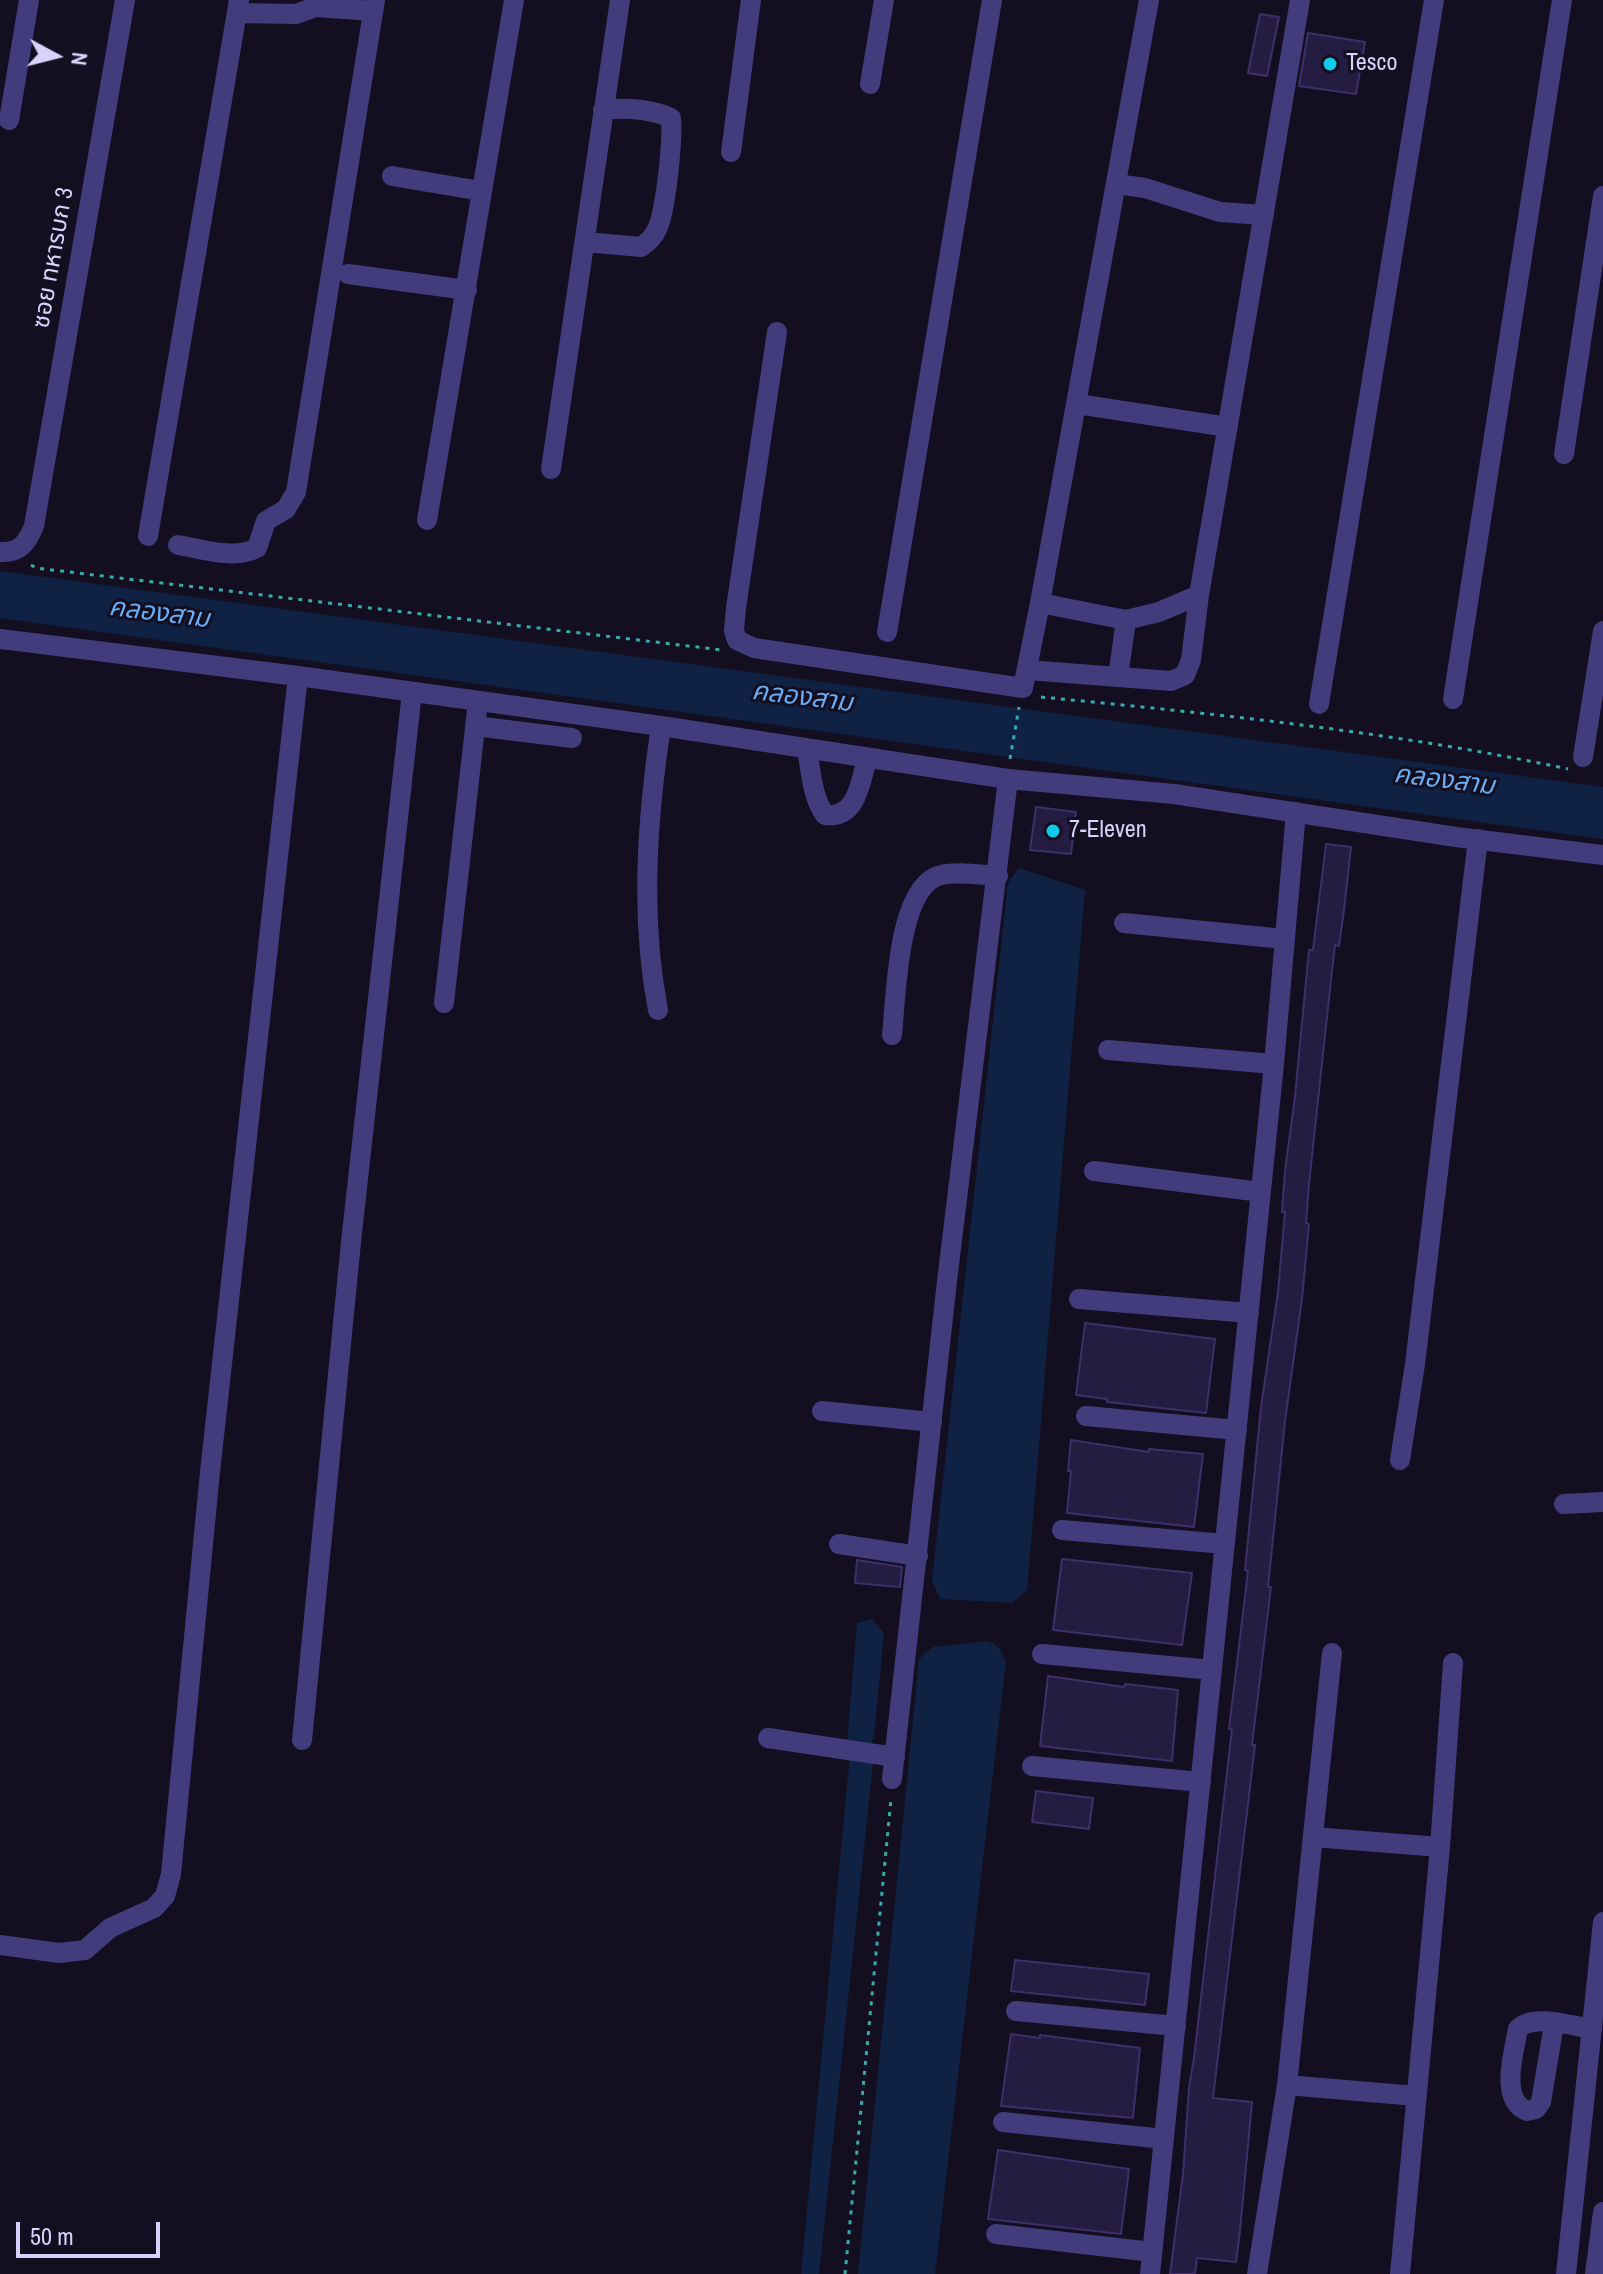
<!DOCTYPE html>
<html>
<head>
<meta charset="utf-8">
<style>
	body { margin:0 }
	#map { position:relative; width:1603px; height:2274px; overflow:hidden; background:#130f21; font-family:"Archivo Narrow",sans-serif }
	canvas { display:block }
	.north { position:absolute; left:16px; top:16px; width:80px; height:80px; -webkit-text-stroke:6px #130f21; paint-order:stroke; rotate:97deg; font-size:22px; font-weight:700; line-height:32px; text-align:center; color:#d8d1fc }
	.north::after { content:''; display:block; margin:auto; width:28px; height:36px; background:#d8d1fc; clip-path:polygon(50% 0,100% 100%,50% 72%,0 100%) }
	.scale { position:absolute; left:16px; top:2222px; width:144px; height:36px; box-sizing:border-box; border:4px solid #d8d1fc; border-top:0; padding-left:10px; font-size:24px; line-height:28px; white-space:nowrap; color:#d8d1fc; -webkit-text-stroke:6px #130f21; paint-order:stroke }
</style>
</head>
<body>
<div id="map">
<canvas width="1603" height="2274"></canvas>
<div class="north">N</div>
<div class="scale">50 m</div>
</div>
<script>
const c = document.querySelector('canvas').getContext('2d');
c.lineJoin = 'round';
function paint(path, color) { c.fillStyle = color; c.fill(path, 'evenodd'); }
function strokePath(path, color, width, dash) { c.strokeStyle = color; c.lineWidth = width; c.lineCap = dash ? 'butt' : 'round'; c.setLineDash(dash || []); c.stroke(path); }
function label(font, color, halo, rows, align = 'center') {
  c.font = font + ' "Archivo Narrow","Noto Sans Thai",sans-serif'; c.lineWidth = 6; c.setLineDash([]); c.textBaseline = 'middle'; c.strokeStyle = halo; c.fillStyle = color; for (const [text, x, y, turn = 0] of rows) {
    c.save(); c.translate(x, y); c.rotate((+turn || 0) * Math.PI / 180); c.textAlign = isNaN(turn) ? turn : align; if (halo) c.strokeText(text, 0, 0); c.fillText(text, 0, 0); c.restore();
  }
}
const water = new Path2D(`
	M0,571L1603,787V839L0,618Z
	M1019,868L1085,890L1027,1590L1012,1603L940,1599L932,1581L1008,883Z
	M872,1619L884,1633L874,1736L871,1745L847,1744L857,1623Z
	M988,1641L998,1646L1006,1661L935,2274H858L919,1659L933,1647Z
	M850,1754L873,1763L819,2274H801Z`);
const building = new Path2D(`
	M1260,14L1279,17L1267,76L1248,73Z
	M1308,33L1365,42L1356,94L1299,86Z
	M1036,807L1076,812L1071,854L1030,850Z
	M1326,844L1351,847L1344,910L1339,946L1335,945L1330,989L1309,1184L1306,1223L1309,1224L1302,1299L1285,1421L1268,1587H1271L1252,1745H1255L1213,2098L1252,2102L1240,2231L1236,2262L1197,2258L1195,2274H1170L1183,2174L1189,2088L1194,2058L1232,1729H1229L1248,1571L1245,1570L1261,1407L1278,1292L1285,1212H1282L1285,1171L1295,1096L1309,950H1313Z
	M1085,1323L1215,1339L1206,1413L1107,1402V1399L1076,1395Z
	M1071,1440L1149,1452V1449L1203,1454L1194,1527L1067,1513L1071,1471H1068Z
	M1062,1559L1192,1573L1182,1645L1053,1630Z
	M857,1560L902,1567L900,1587L855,1583Z
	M1048,1676L1124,1687L1125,1684L1178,1690L1172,1761L1040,1746Z
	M1036,1791L1093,1798L1089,1829L1032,1822Z
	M1015,1960L1149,1974L1145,2005L1011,1991Z
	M1011,2034L1040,2038V2035L1140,2048L1133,2118L1001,2106Z
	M998,2150L1129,2169L1121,2234L988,2219Z`);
const path = new Path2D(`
	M31,565L36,568L722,650
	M1041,697C1217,714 1395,732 1568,769
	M1010,759L1019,707
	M845,2274L891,1799`);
const minor = new Path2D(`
	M237,13L296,14L315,7L373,11
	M870,84L884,0
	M9,120L29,0
	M731,152L751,0
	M392,176L481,191
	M1116,184L1145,188L1220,212L1264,215
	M585,242L641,247C649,241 654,237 658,227C666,207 673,140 671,118C651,109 625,107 603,110
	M348,274L467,290
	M777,332L736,608L734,631L737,640L754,648L1023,688L1040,603L1149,0
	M1077,404L1228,427
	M1564,454L1603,196
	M551,469L620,0
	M427,520L514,0
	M148,536L239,0
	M178,545C203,549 234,560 257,548L266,521L286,509L296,492L375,0
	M0,552C20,553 27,543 34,526L125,0
	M1040,603L1126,620L1159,612L1199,595
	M887,632L992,0
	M0,639L298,676L661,726L1008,779L1174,794L1456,837L1603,855
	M1027,670L1171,681L1185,675L1191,660L1199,595L1300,0
	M1118,677L1126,620
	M1453,699L1562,0
	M1319,704L1434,0
	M475,726L572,738
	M807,749C811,771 812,797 825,815C857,819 860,783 867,759
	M1583,757L1603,631
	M1124,923L1284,939
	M444,1003L478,701
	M658,1010C640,917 647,819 661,726
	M892,1035C896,999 897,885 941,875C958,871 980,875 998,876
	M1108,1050L1274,1064
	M1094,1171L1261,1192
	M1079,1299L1249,1313
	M822,1411L932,1422
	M1086,1416L1237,1430
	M1400,1460L1415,1364L1478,839
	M1564,1504L1603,1502
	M1062,1530L1225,1544
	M839,1544L918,1556
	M1042,1654L1212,1670
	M768,1738L895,1757
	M302,1740L351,1242L412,692
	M1032,1766L1201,1782
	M892,1779L947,1281L1008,779
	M1313,1837L1440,1847
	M0,1945L59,1953L85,1950L110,1928L154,1908L165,1896L171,1874L210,1472L298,676
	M1016,2011L1176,2026
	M1554,2024L1541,2102L1536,2109L1527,2111C1499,2100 1514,2052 1518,2029C1533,2013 1572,2026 1592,2029
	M1287,2085L1416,2096
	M1003,2122L1164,2139
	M996,2234L1152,2252
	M1150,2274L1274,1064L1296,812
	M1257,2274L1287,2085L1332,1653
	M1400,2274L1440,1847L1453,1663
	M1566,2274L1603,1922
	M1595,2274L1603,2212`);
const markers = [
	[1330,64,8,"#0ecbeb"],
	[1053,831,8,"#0ecbeb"]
];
const poiNames = [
	["Tesco",1346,64],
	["7-Eleven",1069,831]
];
const streetNames = [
	["ซอย ทหารบก 3",54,258,-80]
];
const waterNames = [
	["คลองสาม",159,614,7],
	["คลองสาม",802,698,7],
	["คลองสาม",1444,781,7]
];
paint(water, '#102243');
paint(building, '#251c41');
strokePath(building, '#3e2f6b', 2);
strokePath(path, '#36acaa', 3, [4, 6]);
strokePath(minor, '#423c7d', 20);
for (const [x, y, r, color] of markers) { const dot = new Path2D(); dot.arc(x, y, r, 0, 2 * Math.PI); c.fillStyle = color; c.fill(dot); strokePath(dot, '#130f21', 3); }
label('24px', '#d8d1fc', '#130f21', poiNames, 'left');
label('24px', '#d8d1fc', '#130f21', streetNames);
label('italic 26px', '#66acf6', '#130f21', waterNames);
</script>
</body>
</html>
